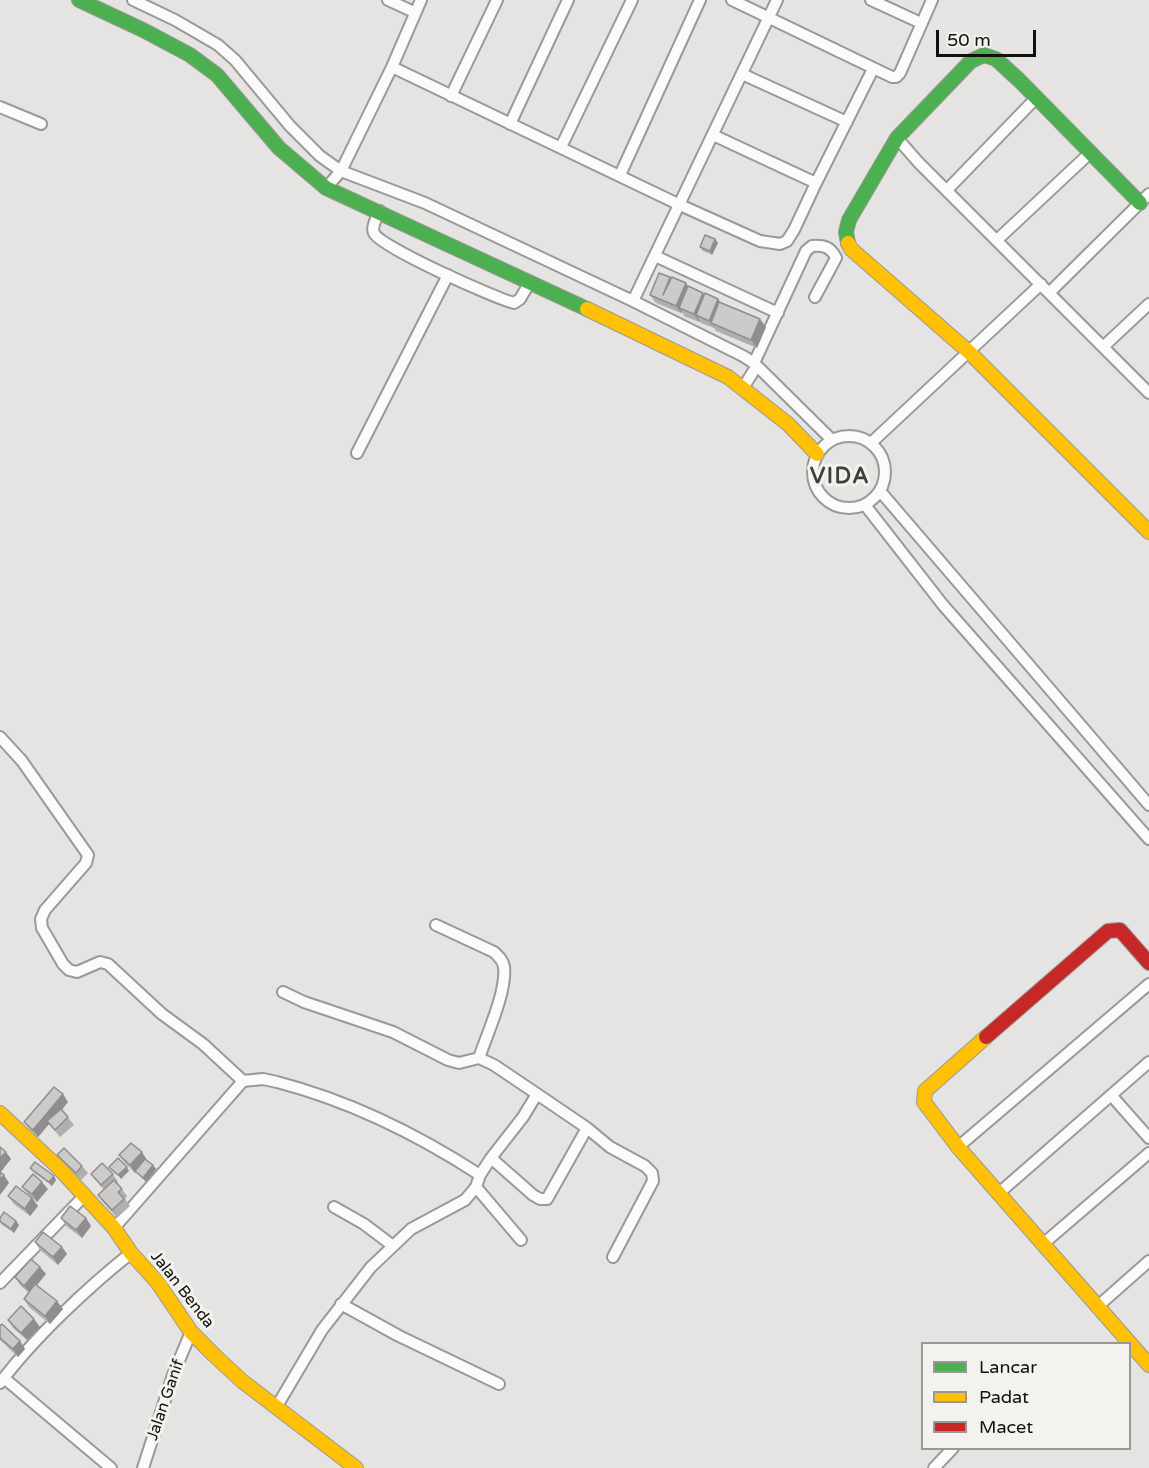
<!DOCTYPE html>
<html>
<head>
<meta charset="utf-8">
<style>
	body { margin:0 }
	#map { position:relative; width:1149px; height:1468px; overflow:hidden; background:#e6e4e2; font-family:"Varela Round",sans-serif }
	canvas { display:block }
	.legend { position:absolute; left:921px; top:1342px; width:210px; height:108px; box-sizing:border-box; background:#f4f2ef; border:2px solid #999895; margin:0; padding:8px 10px; list-style:none; font-size:18px; color:#11100f }
	.legend li { display:flex; align-items:center; gap:12px; height:30px }
	.legend b { width:30px; border:2px solid #999895 }
	.scale { position:absolute; left:936px; top:30px; width:100px; height:27px; box-sizing:border-box; border:3px solid #11100f; border-top:0; padding-left:8px; font-size:18px; line-height:21px; white-space:nowrap; color:#11100f; -webkit-text-stroke:4px #f4f2ef; paint-order:stroke }
</style>
</head>
<body>
<div id="map">
<canvas width="1149" height="1468"></canvas>
<ul class="legend">
<li><b style="height:8px;background:#4caf50"></b>Lancar</li>
<li><b style="height:8px;background:#ffc107"></b>Padat</li>
<li><b style="height:8px;background:#c62828"></b>Macet</li>
</ul>
<div class="scale">50 m</div>
</div>
<script>
const c = document.querySelector('canvas').getContext('2d');
c.lineJoin = 'round';
function strokePath(path, color, width, dash) { c.strokeStyle = color; c.lineWidth = width; c.lineCap = dash ? 'butt' : 'round'; c.setLineDash(dash || []); c.stroke(path); }
function paint(path, color) { c.fillStyle = color; c.fill(path, 'evenodd'); }
function label(font, color, halo, rows, align = 'center') {
  c.font = font + ' "Varela Round",sans-serif'; c.lineWidth = 6; c.setLineDash([]); c.textBaseline = 'middle'; c.strokeStyle = halo; c.fillStyle = color; for (const [text, x, y, turn = 0] of rows) {
    c.save(); c.translate(x, y); c.rotate((+turn || 0) * Math.PI / 180); c.textAlign = isNaN(turn) ? turn : align; if (halo) c.strokeText(text, 0, 0); c.fillText(text, 0, 0); c.restore();
  }
}
const street = new Path2D(`
	M133,0L175,20L218,45L235,60L290,126L320,156L341,171L425,203L633,301L743,356L754,363L832,440
	M388,0L414,12
	M732,0L892,77H896L900,73L932,0
	M871,0L921,23
	M392,67L680,205L760,241L780,244L787,241L794,230L816,183L873,69
	M742,74L847,122
	M451,96L497,0
	M0,107L41,124
	M510,124L568,0
	M713,135L816,183
	M897,138L919,163L1149,393
	M561,147L632,0
	M620,175L700,0
	M326,188L341,171L392,67L421,0
	M947,190L1037,97
	M380,211C377,217 371,227 374,233C378,246 497,299 514,303L520,299L530,282
	M997,240L1091,152
	M655,256L778,313
	M1049,293L1149,194
	M633,301L777,0
	M1103,347L1149,304
	M754,363L806,251L812,246C824,245 831,247 836,258L815,297
	M743,388L756,367
	M813 472a36 36 0 1 1 72 0a36 36 0 1 1-72 0Z
	M871,443L1041,284
	M357,453L448,275
	M880,491L1149,805
	M865,505L943,605L1149,839
	M0,737L22,761L88,855L86,863L45,910L41,919L42,928L63,964L69,970L77,972L100,962L108,964L162,1014L203,1044L243,1081
	M436,925L494,952C499,957 503,960 504,967C507,991 487,1034 479,1058
	M283,992L304,1002L393,1032L448,1060L459,1063L479,1058L494,1065L537,1094
	M1111,1095L1149,1138
	M958,1147L1149,984
	M491,1158L533,1195L540,1199H547L587,1128
	M476,1187L521,1240
	M999,1193L1149,1062
	M334,1207L364,1224L393,1246
	M114,1228L243,1081L263,1079L277,1082C350,1101 417,1134 480,1175
	M1043,1244L1149,1153
	M0,1283L85,1195
	M341,1304L399,1336L499,1384
	M1097,1307L1149,1261
	M4,1378L111,1468
	M0,1383C34,1338 87,1288 131,1253
	M277,1406L322,1330L371,1267L411,1229L465,1200L476,1187L480,1175L491,1158L523,1117L537,1094L587,1128L610,1147L645,1166L652,1173L653,1181L613,1257
	M143,1468L173,1375L191,1332
	M934,1468L953,1448`);
const fast = new Path2D(`
	M79,0L143,30L190,55L217,75L279,148L326,188L587,309
	M848,243L846,232L849,220L897,138L971,61L984,55L996,59L1020,81L1140,203`);
const slow = new Path2D(`
	M848,243L851,249L969,352L1149,532
	M587,309L728,377L788,424L817,454
	M986,1037L925,1091L924,1102L958,1147L1149,1365
	M0,1113L59,1168L114,1228L131,1253L158,1283L191,1332L214,1355L242,1381L356,1468`);
const jam = new Path2D(`
	M986,1037L1108,931L1120,930L1149,963`);
const wall = new Path2D(`
	M715,239L718,243L712,255L703,251L700,247Z
	M670,277L672,279L686,283L688,287L703,293L704,295L721,303L766,327L757,348L716,331L714,328L701,323L700,321L699,322L684,316L682,312L681,313L656,303L650,295Z
	M68,1102L62,1110L74,1125L60,1137L49,1124L38,1137L30,1130L24,1122Z
	M57,1155L82,1166L88,1173L81,1180L63,1163Z
	M119,1155L147,1160L156,1169L146,1182L136,1172L135,1173L125,1163Z
	M30,1168L54,1176L56,1180L52,1186L33,1172Z
	M91,1174H113L118,1182L117,1183L127,1196L125,1199L130,1206L117,1218L103,1202L98,1195L104,1190Z
	M22,1187L48,1189L37,1202L28,1194Z
	M8,1196L32,1198L38,1206L30,1216L14,1204Z
	M0,1218L16,1221L19,1225L14,1233L1,1224L0,1222Z
	M61,1218H86L91,1226L82,1238L66,1226Z
	M35,1242L62,1247L67,1254L58,1265L40,1250Z
	M40,1267L46,1274L37,1285L63,1309L50,1324L29,1307L24,1299L29,1293L20,1285L15,1277Z
	M8,1320L40,1327L27,1340L13,1328Z
	M0,1326L20,1341L25,1349L18,1357L0,1340Z`);
const shadedWall = new Path2D(`
	M715,239L718,243L712,255L710,251Z
	M686,283L691,291L679,308L682,312L681,313L676,306Z
	M703,293L708,300L696,315L700,321L699,322L694,314Z
	M718,299L724,307L711,323L709,321Z
	M760,319L766,327L757,348L751,340Z
	M63,1094L68,1102L38,1137L33,1130Z
	M6,1152L11,1159L0,1173V1158Z
	M142,1152L147,1160L135,1173L130,1165Z
	M153,1165L156,1169L146,1182L143,1178Z
	M127,1167L129,1171L121,1179L118,1175Z
	M4,1175L9,1183L0,1195V1180Z
	M54,1176L56,1180L52,1186L49,1182Z
	M42,1182L48,1189L37,1202L32,1194Z
	M32,1198L38,1206L30,1216L25,1209Z
	M86,1218L91,1226L82,1238L76,1230Z
	M16,1221L19,1225L14,1233L11,1229Z
	M62,1247L67,1254L58,1265L53,1257Z
	M40,1267L46,1274L30,1293L24,1286Z
	M57,1301L63,1309L50,1324L45,1316Z
	M34,1319L40,1327L27,1340L21,1333Z
	M20,1341L25,1349L18,1357L13,1349Z`);
const building = new Path2D(`
	M705,235L715,239L710,251L700,247Z
	M659,273L670,277L663,295L672,277L686,283L676,306L650,295Z
	M688,286L703,293L694,314L679,308Z
	M705,293L718,299L709,321L696,315Z
	M719,302L760,319L751,340L711,323Z
	M54,1087L63,1094L33,1130L24,1122Z
	M61,1109L68,1117L55,1130L47,1121Z
	M131,1143L142,1152L130,1165L119,1155Z
	M0,1147L6,1152L0,1158Z
	M64,1148L82,1166L76,1173L57,1155Z
	M118,1158L127,1167L118,1175L109,1167Z
	M145,1159L153,1165L143,1178L135,1171Z
	M35,1162L54,1176L49,1182L30,1168Z
	M102,1163L113,1174L101,1185L91,1174Z
	M0,1172L4,1175L0,1180Z
	M33,1174L42,1182L32,1194L22,1187Z
	M114,1180L122,1189L118,1192L124,1199L112,1210L98,1195Z
	M16,1186L32,1198L25,1209L8,1196Z
	M70,1206L86,1218L76,1230L61,1218Z
	M4,1212L16,1221L11,1229L0,1221V1218Z
	M43,1232L62,1247L53,1257L35,1242Z
	M31,1259L40,1267L24,1286L15,1277Z
	M35,1284L57,1301L45,1316L24,1299Z
	M21,1306L34,1319L21,1333L8,1320Z
	M2,1324L20,1341L13,1349L0,1338V1326Z`);
const streetNames = [
	["Jalan Benda",182,1290,52],
	["Jalan Ganif",166,1400,-71]
];
const districtNames = [
	["VIDA",840,477]
];
strokePath(street, '#9a9997', 14);
strokePath(fast, '#9a9997', 16);
strokePath(slow, '#9a9997', 16);
strokePath(jam, '#9a9997', 16);
strokePath(street, '#fbfbfb', 10);
strokePath(fast, '#4caf50', 14);
strokePath(slow, '#ffc107', 14);
strokePath(jam, '#c62828', 14);
paint(wall, '#afafad');
paint(shadedWall, '#8f8e8d');
paint(building, '#cccbc9');
strokePath(building, '#8f8e8d', 1.5);
label('16px', '#11100f', '#f4f2ef', streetNames);
c.letterSpacing = '1.5px';
label('bold 22px', '#3f3e3b', '#f4f2ef', districtNames);
c.letterSpacing = '0px';
</script>
</body>
</html>
